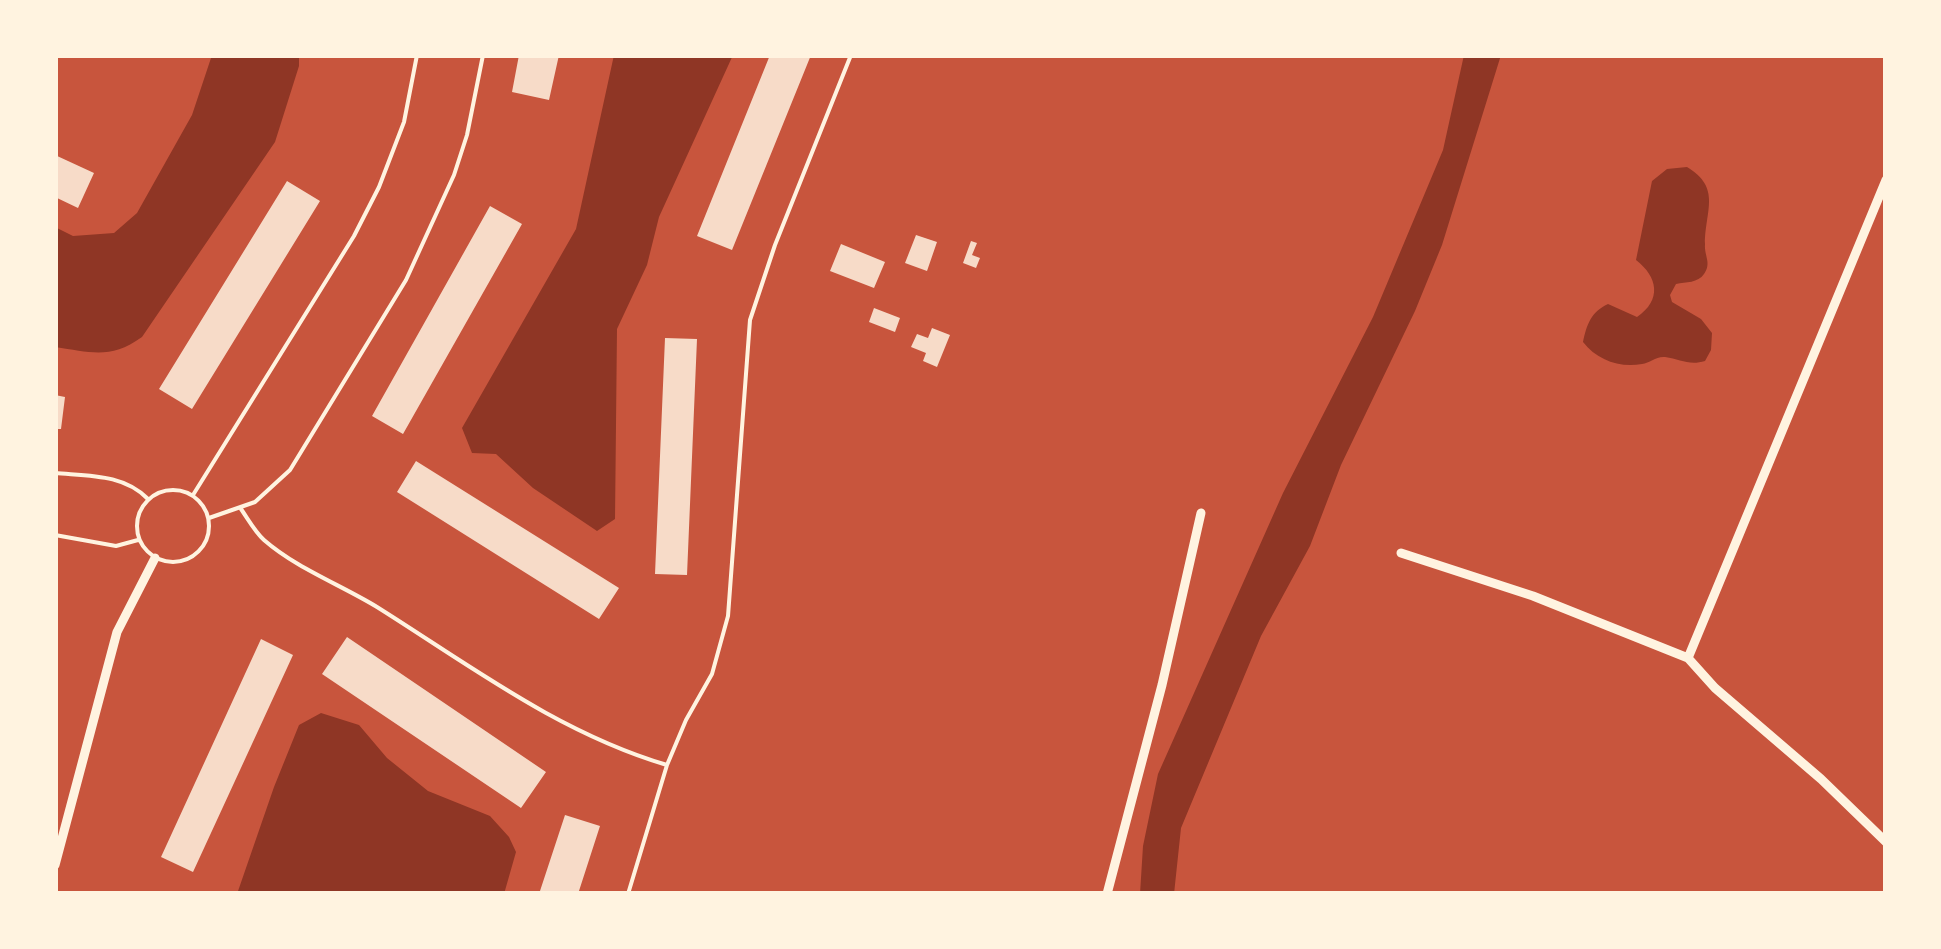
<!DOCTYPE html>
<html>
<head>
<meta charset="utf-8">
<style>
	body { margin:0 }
	#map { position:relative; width:1941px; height:949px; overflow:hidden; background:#c8553d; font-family:"DejaVu Sans",sans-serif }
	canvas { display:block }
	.frame { position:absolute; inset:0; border:58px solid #fff3e0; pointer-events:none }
</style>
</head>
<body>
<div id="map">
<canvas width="1941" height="949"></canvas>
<div class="frame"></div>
</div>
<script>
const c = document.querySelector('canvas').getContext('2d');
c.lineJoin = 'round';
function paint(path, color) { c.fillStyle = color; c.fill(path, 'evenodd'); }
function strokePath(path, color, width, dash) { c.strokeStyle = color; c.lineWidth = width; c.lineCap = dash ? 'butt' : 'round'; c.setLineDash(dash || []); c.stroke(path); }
const water = new Path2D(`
	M212,55H299V66L275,142L142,337C110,360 91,352 55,347V227L73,236L114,233L137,213L192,115Z
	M614,55H733L659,217L647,265L617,329L615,519L597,531L533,488L496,454L472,453L462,428L576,229Z
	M1464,55H1501L1442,245L1415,311L1341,465L1310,546L1261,636L1181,828L1174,894H1140L1143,846L1158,774L1283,493L1373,317L1443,150Z
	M1687,167C1722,188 1705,211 1705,244C1704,256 1712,263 1704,274C1698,283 1686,282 1676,284L1670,295L1672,302L1701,319L1712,333L1711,350L1705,361C1689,366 1680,359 1665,357C1656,356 1650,363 1642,364C1619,368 1597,360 1583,342C1587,324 1591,312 1608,304L1637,317C1662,300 1658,277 1636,260L1652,181L1667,169Z
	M321,713L359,725L387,758L428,791L490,816L509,837L516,852L504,894H237L274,787L299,725Z`);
const building = new Path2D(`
	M519,55H559L549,100L512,92Z
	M770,55H811L732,250L697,236Z
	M55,155L94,173L78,208L55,197Z
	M287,181L320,201L192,409L159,389Z
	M490,206L522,224L403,434L372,416Z
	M916,235L937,242L927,271L905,263Z
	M971,241L977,243L972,255L980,258L976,268L963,263Z
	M841,244L885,262L874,288L830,271Z
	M874,308L900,318L895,332L869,322Z
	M932,328L950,335L937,367L923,361L926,353L911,347L917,334L928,338Z
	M665,338L697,339L687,575L655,574Z
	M55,395L65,397L61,429H55Z
	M416,461L619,588L599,619L397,492Z
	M347,637L546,772L521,808L322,674Z
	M261,639L293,655L193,872L161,857Z
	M565,815L600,826L578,894H539Z`);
const service = new Path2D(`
	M55,473C89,476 124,474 148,499
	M137 526a36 36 0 1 1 72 0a36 36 0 1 1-72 0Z
	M193,495L354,236L379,187L404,122L417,55
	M241,509C248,519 255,532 264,540C296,568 341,585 377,607C471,666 559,733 667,765L628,894
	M209,518L255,502L290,470L406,280L454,175L467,135L483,55
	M55,535L116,546L138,540
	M667,765L686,720L712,674L728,616L750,320L775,245L851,55`);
const minor = new Path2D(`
	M1401,553L1533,596L1688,658L1715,688L1821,779L1886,842
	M1688,658L1886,180
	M55,865L117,632L155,558
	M1107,894L1162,685L1201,513`);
paint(water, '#8f3625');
paint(building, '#f7dbc8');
strokePath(service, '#fff3e0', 4);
strokePath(minor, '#fff3e0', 9);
</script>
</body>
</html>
